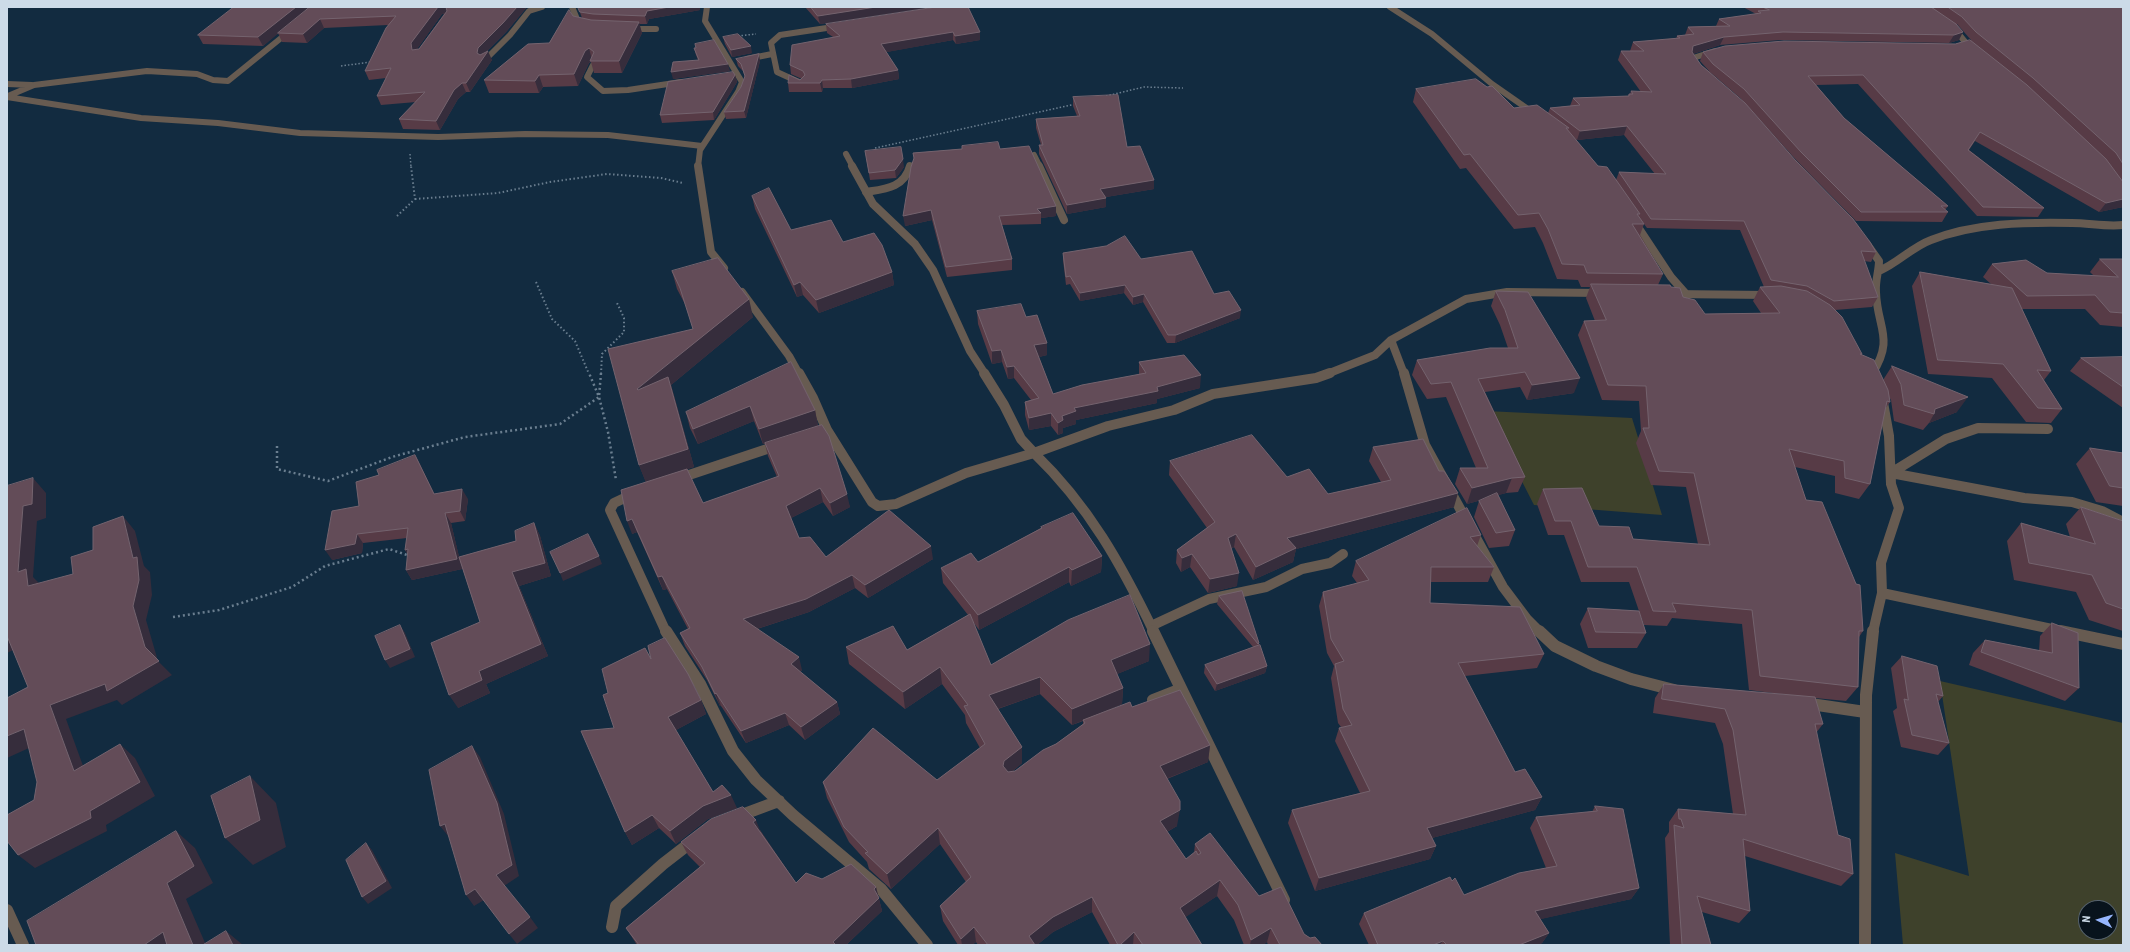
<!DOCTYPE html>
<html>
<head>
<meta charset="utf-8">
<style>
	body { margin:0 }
	#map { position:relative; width:2130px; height:952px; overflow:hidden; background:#122b40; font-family:"Roboto Condensed",sans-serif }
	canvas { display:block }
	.frame { position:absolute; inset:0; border:8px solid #ccdbe8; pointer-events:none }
	.north { position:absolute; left:2078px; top:900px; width:40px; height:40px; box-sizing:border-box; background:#08131c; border:1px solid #56636e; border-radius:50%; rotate:275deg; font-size:11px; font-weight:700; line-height:16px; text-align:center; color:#ccdbe8 }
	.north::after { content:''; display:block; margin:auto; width:14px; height:18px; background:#96b6fd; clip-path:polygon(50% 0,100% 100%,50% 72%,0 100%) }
</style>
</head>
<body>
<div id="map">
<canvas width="2130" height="952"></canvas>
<div class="frame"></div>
<div class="north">N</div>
</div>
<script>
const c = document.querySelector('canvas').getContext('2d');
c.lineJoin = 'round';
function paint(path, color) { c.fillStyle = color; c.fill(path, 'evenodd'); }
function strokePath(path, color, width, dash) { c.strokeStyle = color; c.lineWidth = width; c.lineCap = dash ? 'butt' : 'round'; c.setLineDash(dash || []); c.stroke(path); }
const green = new Path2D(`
	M1486,411L1632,418L1662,515L1534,505Z
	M1940,681L2123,723V945H1903L1895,853L1969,876ZM2086,908H2110V932H2086Z`);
const pathFar2 = new Path2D(`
	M738,36L756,34
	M341,66L371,62
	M1106,96L1144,87L1183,88
	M875,148L1076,104
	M410,154L411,167`);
const pathFar1 = new Path2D(`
	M415,199L498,193L550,182L607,174L661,178L683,183
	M397,216L415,199L411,166
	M536,282L552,319L575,341L589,374
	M601,374L602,354L624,332V318L617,303`);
const path = new Path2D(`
	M601,373L599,397L608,432L616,480
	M277,446V469L328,481L392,457L465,437L560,424L599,397L589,373
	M173,617L219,610L292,587L325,566L389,549L407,555`);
const service = new Path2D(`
	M866,192C885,189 904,188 910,166`);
const minorFar3 = new Path2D(`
	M572,7L579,24L582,25
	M1390,7L1432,34L1492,84L1535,114
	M1952,26L1966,43L1975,50
	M628,29H656
	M747,59L772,54
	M485,60L510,35L529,11L542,7
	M593,65L587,77L603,91L628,90L681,82
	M1697,66L1693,58L1715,51
	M801,83L777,72L771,43L780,35L840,26
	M7,84L32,85
	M8,96L34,85L147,71L197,74L213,80L228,81L291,30
	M7,97L141,118L218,123L300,133L438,137L525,134L608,135L702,146
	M846,154L853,167
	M1034,155L1040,167
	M698,167L700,150L738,92L742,82L705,21L707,7`);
const minorFar2 = new Path2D(`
	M698,166L711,252L724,268
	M852,166L873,204L915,244L933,270L970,351L985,374
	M1039,166L1064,220
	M1634,221L1671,277L1686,294
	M1867,244L1879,261C1879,271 1875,281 1876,292C1877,328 1895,338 1872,374
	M1879,271C1898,263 1912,247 1931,240C1974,223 2025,222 2072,223C2089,223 2106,227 2123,225
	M742,292L789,356L799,374
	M1669,294L1769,295
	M1391,340L1404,374
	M1327,374L1375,355L1391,340L1466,299L1507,292L1601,293`);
const minorFar1 = new Path2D(`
	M799,373L813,398L827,430L872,502L878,506L896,504L966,473L1034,453C1089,506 1121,564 1154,632
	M984,373L1004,405L1021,439L1034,453L1108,426L1174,410L1213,394L1316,378L1330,373
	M1404,373L1425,445L1503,587L1527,619L1540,632
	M1872,375L1873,373
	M1891,473L2024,498L2072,502L2102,511L2123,522
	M1891,473L1946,439L1978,428L2048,429
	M677,479L779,445
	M635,493L614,503L610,510L666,632
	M1882,593L2066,632
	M1151,626L1209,599L1266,587L1302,569L1330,563L1343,554
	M1873,632L1882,593L1881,563L1899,508L1891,484L1889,436L1882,397`);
const minor = new Path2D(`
	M666,631L700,684L733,751L756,780L793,815L881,889L927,945
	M1153,631L1284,900
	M1539,631L1555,646L1596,666L1631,679L1674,690
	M2061,631L2123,644
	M1153,700L1181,689
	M1804,703L1865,712
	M736,817L779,801
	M7,910L23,945
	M612,927L616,906L663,864L694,840
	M1865,945L1866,695L1873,631`);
const wall = new Path2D(`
	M234,7H527L506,32L486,52L492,60L470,92H466L458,99L440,130L403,129L399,119L416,102L381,105L377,96L386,78L369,80L365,71L388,25L324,28L307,43L282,42L278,33L263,46L203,44L198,35ZM442,14H444L419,49H417Z
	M578,7H700V10L649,19L647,24H639L642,33L622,73H594L591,62L589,63L578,86L543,87L539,93H489L484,80L549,43L573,16L582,18Z
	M805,7H931L820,24Z
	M1743,7H2123V207L2099,212L1975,141L1969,150L2044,208L2038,217L1977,216L1858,84L1816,85L1844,118L1948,206L1945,210L1948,212L1942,222L1856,221L1797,161L1740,98L1710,72L1876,252L1871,262L1864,261L1878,297L1872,307L1835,310L1862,354V355L1883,380L1892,366L1957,412L1929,423L1923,430L1894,421L1891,400L1889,397L1890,402L1885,409L1870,484L1859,499L1835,493V476L1795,467L1806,500L1863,631L1859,637L1858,687L1846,701L1815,698L1823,724L1816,733L1838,835L1853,874L1841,886L1745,856L1750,911L1739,923L1702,912L1711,945H1670L1665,838L1669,832V822L1678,809L1733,814L1723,744L1715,723L1653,713L1655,698L1664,684L1796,696L1749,690L1742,624L1672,618L1667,626L1644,625L1639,611L1646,633L1637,648H1588L1580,624L1588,608L1639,611L1629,582H1581L1564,535H1548L1537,504L1543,489L1599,526L1633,539L1698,544L1686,487L1651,485L1636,443L1641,431L1639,401L1602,400L1578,335L1584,321H1595L1586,298L1590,287H1581L1578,280L1557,279L1543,243L1535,227L1514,229L1466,168L1460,169L1413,102L1416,89L1487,87L1514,108L1548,113L1550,108L1570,106L1573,98L1628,96L1629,94H1630L1631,91L1641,92L1618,60L1621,51H1630L1633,42L1676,39L1677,36L1685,35L1688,27L1716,26L1719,19L1756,14ZM1957,24L1971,40L1955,44L1703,52L1700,61L1710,72L1701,65L1693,54L1720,45L1780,40L1949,43L1959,40ZM1624,135L1655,174L1619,172L1616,180L1598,166L1574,138L1577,140ZM1644,224L1647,228L1740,230L1764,287H1760L1753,301L1761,313L1705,314L1683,297L1671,287L1658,285L1663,274L1640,235Z
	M826,24L980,32V40L956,44L953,40L886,52L898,70L899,79L852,88H823L822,92H789L788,83L800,80L802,79L791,74L790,65L833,37L827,33Z
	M723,37L752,53L732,57L725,44Z
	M694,48L730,71L673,79L698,60L696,55Z
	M736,59L760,61L746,118L726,119L724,112L741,87L745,77L743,71L738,66Z
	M735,75L737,82L714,120L662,123L660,115Z
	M1073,97L1127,147L1154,189L1106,197V207L1067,214L1039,154V145H1041L1036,128V119L1077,116L1073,106Z
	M962,146L1000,149L1056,216L1041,218V224L1002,225L1012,259V270L947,277L932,220L905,226L914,159L913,153L962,149Z
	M865,151L904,167L896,178L870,180Z
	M752,196L791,230L843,242L892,272L894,285L819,313L803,295L797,297L755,209Z
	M1063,253L1141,259L1214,294L1240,318L1175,343H1167L1143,302L1133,305L1124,293L1080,301L1070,284L1066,285L1063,260Z
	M2100,259H2123V327L2100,325L2085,309H2022L2051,371L2044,380L2062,409L2051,423L2026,422L1992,378L1928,374L1912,286L1920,272L1991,284L1983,277L1992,264L2047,273L2094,276L2090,272Z
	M672,271L753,317L671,385L694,467L687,469L703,503L777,477L768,456L765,444H763L754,421L698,444L690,428L686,412L791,362L815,410L818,426L850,507L833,516L823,502L791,518L799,538L826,557L933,559L868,598L855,588L809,612L757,629L802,670L800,672L837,702L840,714L805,740L789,725L746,743L721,706H720L707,680L685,646L680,633L688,629L667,589L663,590L637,532L632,534L646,482L639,465L693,329L686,306L677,289Z
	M1496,291L1574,393L1527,400L1520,387L1485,392L1525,477L1518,492L1506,493L1498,495L1515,530L1509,546L1489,548L1474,517L1479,501L1485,499L1467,504L1455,484L1460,468H1476L1446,397L1427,399L1412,375L1417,360L1508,348L1500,325L1491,306Z
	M977,311L1026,317L1047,343V355L1039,357L1053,394L1139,375V362L1200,388L1157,399V403L1076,420V424L1063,428V433L1058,435L1051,426L1029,430L1025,415V402L1031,400L1014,378L1008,379L1002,362L992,364L978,324Z
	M2123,357V408L2070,371L2081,358Z
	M1373,447L1454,507L1296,549L1293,562L1253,580L1234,547L1231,549L1237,586L1208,593L1190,567L1181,572L1176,563L1177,550L1207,528L1169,475L1170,461L1287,477L1328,494L1381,482L1369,461Z
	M2090,448L2123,453V506L2096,502L2076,464Z
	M415,455L434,494L468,499L465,521L451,523L459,557L516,541L534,523L540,536L551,576L519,586L548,656L486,684L490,693L458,708L480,622L460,561L462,569L412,580L406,570L408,555L405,550L407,538L363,543L362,553L332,560L359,506L379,475Z
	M2081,507L2123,521V631L2089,620L2076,592L2014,580L2007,541L2021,523L2070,537L2066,524Z
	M1467,508L1481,535L1477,546L1494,567L1488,582H1431L1430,603L1544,654L1537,668L1465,676L1515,772L1542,797L1535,810L1432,838L1436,846L1430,859L1315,891L1288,823L1292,810L1360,793L1335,741L1339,728L1341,727L1338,723L1331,678L1334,666L1327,653L1319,606L1323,592L1357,583L1352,576L1356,561Z
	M1041,527L1102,556L1101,572L1071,586L1069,582L979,630L973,622L991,665L1149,661L1117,674L1123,688L1122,704L1090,718L1132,707L1210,745L1208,762L1167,779L1177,826L1167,832L1186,859L1194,853L1195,844L1259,896L1304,934L1322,945H1268L1267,942L1263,945H1244L1234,920L1217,896L1185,917L1202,945H1110L1092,912L1053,932L1037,945H978L976,942L972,945H958L943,921L940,906L966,882L940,844L891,889L869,869L867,862L849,842L827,798L823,782L937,780L980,748L966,723L965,715L942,684L905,709L849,664L846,647L907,650L968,615L943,583L941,568L978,562L1041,528ZM1040,694L1072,725L1083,721V724L1056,744L1015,771H1013L1022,763V747L998,709Z
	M1219,596L1259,643V645L1267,666L1265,673L1215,691L1204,673L1205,665L1253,647L1217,604Z
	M2052,623L2079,688L2065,701L1969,665L1973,653L1985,640L2039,651L2040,636Z
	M1902,656L1943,696L1938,702L1949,743L1938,755L1901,747L1893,711L1897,708L1891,668Z
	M651,659L701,700L706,714L676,730L713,792L737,808L708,819L676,844L659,828L632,845L625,832L614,728L608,693Z
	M1595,806L1639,888L1631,899L1540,919L1549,933L1542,943L1538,945H1369L1359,924L1364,913L1464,895L1546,868L1530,828L1536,817L1592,812Z
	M760,830L796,883L822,879L876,887L882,911L846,945H637L626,928L700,867L688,855L681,842Z`);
const shadedWall = new Path2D(`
	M296,7H311L263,46L258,37Z
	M438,7H447L449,13L442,14L415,52L412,50L411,43Z
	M517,7H527L506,32L481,57L477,53L478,48Z
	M669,7H700V10L649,19L647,24L645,16L647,11Z
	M876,7H931L820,24L818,16Z
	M320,19L324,28L307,43L303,34Z
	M639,22L642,33L622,73L619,61Z
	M953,32V40L882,53L881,44Z
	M980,32V40L956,44L955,36Z
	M1963,32L1959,40L1949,43L1954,35Z
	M1724,37L1720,45L1690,55L1693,46Z
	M751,46L752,53L732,57L731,50Z
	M589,48L592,60L589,63L578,86L574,74L585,51Z
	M488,51L492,60L470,92L466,83Z
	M759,54L760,61L746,118L744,111Z
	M728,64L730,71L673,79L671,72Z
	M898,70L899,79L852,88L851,79Z
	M539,75L543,87L539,93L535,81Z
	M735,75L737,82L714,120L713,112Z
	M822,80L823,88L822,92L820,83Z
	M462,83L466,92L458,99L440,130L436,121L454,90Z
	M1627,126L1624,135L1577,140L1580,131Z
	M903,159L904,167L896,178L895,170Z
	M1154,180V189L1100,198V189Z
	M1106,198V207L1067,214V205Z
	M2123,199V207L2099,212L2106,203Z
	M1056,206V216L1041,218V213L1037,209Z
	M931,210L932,220L905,226L903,216Z
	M892,272L894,285L819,313L816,300Z
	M800,282L803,295L797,297L794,285Z
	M1125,285L1124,293L1080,301V293Z
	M1144,294L1143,302L1133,305V297Z
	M749,299L753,317L671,385L694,467L646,483L639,465L644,407L637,389Z
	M1241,310L1240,318L1175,343L1176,335Z
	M1047,343V355L1035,358L1034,345Z
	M1001,350L1002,362L992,364V351Z
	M1014,366V378L1008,379L1007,367Z
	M1201,375L1200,388L1157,399V403L1076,420V424L1063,428V433L1058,435V423L1062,416L1074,408Z
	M1580,378L1574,393L1527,400L1532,385Z
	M1968,397L1957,412L1929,423L1934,414L1935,409Z
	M750,406L754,421L698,444L693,429Z
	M815,410L818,426L763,444L759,429Z
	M1051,413V426L1029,430V418Z
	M415,455L420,464L439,503L434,494Z
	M33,478L46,493V518L37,521L33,577L40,584L28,586L18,572L23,506Z
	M1512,478L1506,493L1467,504L1472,488Z
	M820,488L823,502L789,519L786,506Z
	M462,489L468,499L465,521L460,511Z
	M1458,493L1454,507L1296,549L1293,562L1253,580L1256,567L1287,538Z
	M847,494L850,507L833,516L830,503Z
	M445,513L451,523L462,569L412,580L406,570Z
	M123,516L135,531L144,566L150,572L152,595L146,620L158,661L172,675L122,705L117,700L66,719L90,785L74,771L50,705L145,647L133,606V558Z
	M632,519L637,532L632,534L627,521Z
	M534,523L540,536L551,576L519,586L548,656L486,684L490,693L458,708L449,695L479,671L512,572Z
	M357,534L363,543L362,553L332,560L325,550Z
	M1236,534L1234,547L1226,551L1228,538Z
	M931,546L933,559L868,598L865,585Z
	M408,549L411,560L405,550Z
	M1192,554L1190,567L1181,572L1182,558Z
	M599,556L602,564L563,581L560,573Z
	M1102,556L1101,572L1071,586L1072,570Z
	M1069,567V582L979,630L978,615Z
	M1239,573L1237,586L1208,593L1210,579Z
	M852,575L855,588L809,612L747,632L743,619Z
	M662,576L667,589L663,590L658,577Z
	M400,625L405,633L415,657L390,668L385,660Z
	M7,633L21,646L7,653Z
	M1150,644L1149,661L1110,677L1111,660Z
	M799,657L802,670L794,677L791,664Z
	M1267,666L1265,673L1215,691L1217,684Z
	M940,667L942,684L905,709L903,692Z
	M1040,677V694L991,711L989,695Z
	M1123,688L1122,704L1072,725V709Z
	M716,693L721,706H720L715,694Z
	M701,700L706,714L674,731L668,717Z
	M837,702L840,714L805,740L801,727Z
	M785,713L789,725L746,743L741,731Z
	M24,729L40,743L7,758V736Z
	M120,744L135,758L155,796L106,825L107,831L35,868L18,855L90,811Z
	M1210,745L1208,762L1158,782L1160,766Z
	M472,746L480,757L504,814L519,876L504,886L496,875Z
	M1022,747V763L1005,778L1003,766L1004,761Z
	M250,776L276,803L286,847L253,865L225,838Z
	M731,795L737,808L708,819L676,844L670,831L703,806Z
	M1542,797L1535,810L1421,841L1427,828Z
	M1180,810L1177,826L1158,837L1160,821Z
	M652,815L659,828L632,845L625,832Z
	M756,820L761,833L753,822Z
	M445,824L453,835L449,837L440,826Z
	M938,828L940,844L891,889L887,874Z
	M176,831L195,848L213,883L186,899L206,945H193L167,883Z
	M366,843L372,850L392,888L368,904L362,897Z
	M1436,846L1430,859L1315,891L1319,878Z
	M1220,880L1217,896L1177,923L1180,908Z
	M876,887L882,911L846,945H834L833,942L874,889Z
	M1639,888L1631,899L1528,922L1535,911Z
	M475,889L484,900L474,906L466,895Z
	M1092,897V912L1053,932L1037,945H1030L1029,936L1053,917Z
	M530,917L538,928L517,944L509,934Z
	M974,927L976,942L972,945H962L961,939Z
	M1271,928L1267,942L1263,945H1250L1251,940Z
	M226,931L243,945H233Z
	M163,932L180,945H144Z
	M1134,932L1133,945H1120Z
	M1549,933L1542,943L1538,945H1519Z
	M1443,941L1440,945H1433Z`);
const building = new Path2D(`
	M234,7H296L258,37L198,35Z
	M310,7H438L411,43L412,50L419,49L447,11L446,7H517L503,23L478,48L477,53L480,55L488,51L466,83H462L454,90L436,121L399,119L425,92L377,96L391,68L365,71L386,28L396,16L320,19L303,34L278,33Z
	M578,7H669L647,11L645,16L593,14L580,12Z
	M811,7H876L818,16Z
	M936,7H968L980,32L955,36L953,32L881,44L898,70L851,79L822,80L820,83H788L789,75L800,80L805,75L803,71L790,65L792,45L840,36L826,24Z
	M1763,7H1931L1956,24L1963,32L1954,35L1783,32L1724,37L1693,46L1692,52L1701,65L1745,103L1796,161L1853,219L1870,242L1876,252L1861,251L1878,297L1834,301L1807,286L1771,280L1744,221L1651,219L1619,172L1666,174L1627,126L1580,131L1550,108L1580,105L1573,98L1629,96V94H1633L1631,91L1652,92L1621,51H1644L1633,42L1680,38L1677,36L1694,34L1688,27L1730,26L1719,19L1761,13L1758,11L1769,10Z
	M1948,7H2123V164L2116,153L2033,78L1976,32L1962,17Z
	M569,10L573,16L591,20L639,22L619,61H590L594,52L589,48L585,51L574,74L539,75L535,81L484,80L528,44L549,43Z
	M738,34L751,46L731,50L723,37Z
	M714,40L728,64L671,72L673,62L699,60L694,48H696L695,44Z
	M1970,40L2027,85L2106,159L2123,182V199L2106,203L1980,132L1968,150L2044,208L1983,207L1863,75L1808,76L1844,118L1948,206H1941L1948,212H1861L1801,152L1744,89L1713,64L1703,52L1725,46L1784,41L1955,44Z
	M759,54L744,111L724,112L741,87L745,76L741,64L736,59Z
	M733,72L735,75L713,112L660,115L668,82Z
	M1476,79L1487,87L1492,86L1514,108L1537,105L1569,128H1566L1598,166L1607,167L1640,214H1637L1644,224H1632L1663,274L1587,273L1584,265L1562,264L1548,229L1539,213L1518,215L1470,154L1464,155L1416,89Z
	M1118,95L1127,147L1140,146L1154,180L1100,189L1106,198L1067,205L1039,145H1043L1036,119L1080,116L1073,97Z
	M998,142L1000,149L1029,146L1056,206L1037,209L1041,213L999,216L1012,259L946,267L931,210L903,216L911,167L914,158L913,153L962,149V146Z
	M901,147L903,159L895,170L869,173L865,151Z
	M769,188L791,230L831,220L843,242L874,233L882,245L892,272L816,300L800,282L794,285L752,196Z
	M1125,236L1141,259L1192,251L1214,294L1229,291L1241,310L1176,335H1168L1144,294L1133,297L1125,285L1080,293L1070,276L1066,277L1063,253L1106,246Z
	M718,258L749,299L637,389L638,390L668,377L688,449L639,465L608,349L693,329L680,288L672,271Z
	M2100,259H2123V313L2110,312L2095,295L2027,296L1992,264L2026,260L2047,273L2118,277Z
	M1920,272L2012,288L2051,371L2037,370L2062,409L2038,408L2003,364L1938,360Z
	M1591,284L1670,285L1671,287L1680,288L1683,297L1695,300L1705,314L1780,313L1760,287L1781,286L1807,291L1830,305L1842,317L1862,354H1860L1874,360L1888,390L1890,402L1887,401L1870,484L1845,478L1844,461L1789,449L1806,500L1822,502L1856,584L1860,585L1863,631H1859L1858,687L1760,676L1752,610L1672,603L1676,612L1653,611L1637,567H1588L1571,521H1555L1543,489L1582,488L1599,526L1629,527L1633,539L1710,545L1694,473L1659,471L1643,428H1649L1646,386L1608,385L1584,321L1606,320Z
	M1496,291L1528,292L1580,378L1532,385L1525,372L1478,379L1525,477L1512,478L1472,488L1460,468H1488L1451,382L1431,384L1417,360L1490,348H1518L1505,310Z
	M1021,304L1026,317L1037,315L1047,343L1034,345L1053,394L1082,385L1146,373L1139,362L1184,355L1201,375L1157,387L1158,391L1074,408L1076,411L1062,416L1063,420L1058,423L1051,413L1029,418L1025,402L1039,398L1014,366L1007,367L1001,350L992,351L977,311Z
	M2123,357V387L2081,358Z
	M791,362L815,410L759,429L750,406L693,429L686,412Z
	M1892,366L1968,397L1935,409L1934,414L1904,405L1901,385Z
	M822,425L829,436L847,494L830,503L820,488L786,506L799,538L810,537L826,557L889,510L931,546L865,585L852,575L806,599L743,619L799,657L791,664L837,702L801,727L785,713L741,731L716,693L715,694L702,667L680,633L690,628L662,576L658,577L632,519L627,521L621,490L687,469L703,503L779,476L765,443Z
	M1252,435L1287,477L1309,469L1328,494L1391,480L1373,447L1423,439L1439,471H1444L1458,493L1287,538L1296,548L1256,567L1236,534L1228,538L1239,573L1210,579L1192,554L1182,558L1177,550L1215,522L1170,461Z
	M2090,448L2123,453V488L2110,486Z
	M415,455L434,494L462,489L460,511L445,513L457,559L406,570L408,549L405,550L408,528L357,534L355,544L325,550L332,511L359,506L356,482L379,475L377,470Z
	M33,478L32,504L23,506L18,572L26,569L28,586L73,574L71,557L93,550V527L123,516L133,558L137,557L139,580L133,606L145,647L159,661L107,691L105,684L50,705L74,771L120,744L140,782L90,811L91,818L18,855L7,841V815L34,800L37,782L24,729L7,736V698L28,687L7,636V486Z
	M1497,493L1515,530L1496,533L1479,501Z
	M2081,507L2123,521V609L2106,603L2092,575L2029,563L2021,523L2095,544Z
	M1467,508L1481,535L1470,537L1494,567H1431L1430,603L1520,607L1544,654L1458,663L1515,772L1525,769L1542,797L1427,828L1436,846L1319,878L1292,810L1370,791L1339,728L1352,725L1343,709L1335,664L1344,661L1331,639L1323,592L1369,580L1356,561Z
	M1073,513L1102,556L1072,570L1069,567L978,615L941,568L971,553L978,562L1042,528L1041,527Z
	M534,523L545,563L512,572L541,644L479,671L482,680L449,695L431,643L480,622L459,557L516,541L515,531Z
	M588,534L599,556L560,573L550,552Z
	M1242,591L1259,643L1258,644L1219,596Z
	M1130,595L1150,644L1111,660L1123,688L1072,709L1040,677L989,695L1022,747L1004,761L1003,766L1008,772L1015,771L1043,750L1056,744L1085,723L1083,720L1130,702L1132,707L1180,690L1210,745L1160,766L1180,801V810L1160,821L1186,859L1196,851L1198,855L1201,853L1195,844L1210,833L1259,896L1281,887L1304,934L1310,938L1315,937L1322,945H1280L1271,928L1251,940L1238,905L1220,880L1180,908L1202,945H1143L1134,932L1120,945H1118L1092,897L1053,917L1029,936L1035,945H988L974,927L961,939L940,906L971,877L938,828L887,874L865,853L868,852L844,827L823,782L873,728L937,780L985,744L964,706L968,705L940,667L903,692L846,647L893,626L907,650L970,614L991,665L1068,620Z
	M1588,608L1639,611L1646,633L1596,632Z
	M2052,623L2078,633L2079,688L1981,652L1985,640L2052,653Z
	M400,625L410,649L385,660L375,636Z
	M665,638L688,674L701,700L668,717L713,792L722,785L731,795L703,806L670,831L652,815L625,832L581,731L614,728L603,695L608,693L602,669L645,648L651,659L648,646Z
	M1260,645L1267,666L1217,684L1205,665Z
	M1902,656L1937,666L1943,696L1936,694L1949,743L1912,735L1904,699L1908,700Z
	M1664,684L1815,697L1823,724H1815L1838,835L1850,839L1853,874L1743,839L1750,911L1697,896L1711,945H1682L1674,825L1684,828L1681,819H1679L1678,809L1746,815L1733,730L1725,709L1662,699Z
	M472,746L497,803L512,865L496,875L530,917L509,934L475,889L466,895L445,824L440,826L429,770Z
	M250,776L260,820L225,838L211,796Z
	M1595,806L1623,809L1639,888L1535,911L1549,933L1519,945H1447L1443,941L1433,945H1378L1364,913L1450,877L1452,881L1455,878L1464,895L1519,873L1557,866L1536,817L1597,811Z
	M743,807L756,820L753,822L796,883L806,873L822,879L851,864L876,887L874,889L879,898L833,942L836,945H639L626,928L705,863L681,842L711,819Z
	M176,831L194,866L167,883L193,945H167L163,932L144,945H36L27,921Z
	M366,843L386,881L362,897L346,860Z
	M226,931L233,945H203Z`);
paint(green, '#3e412b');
strokePath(pathFar2, '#6a7e8f', 1.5, [1.5, 2]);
strokePath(pathFar1, '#6a7e8f', 2, [1.5, 2.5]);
strokePath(path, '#6a7e8f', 2.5, [2, 3]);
strokePath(service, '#675b51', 8);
strokePath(minorFar3, '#675b51', 6);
strokePath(minorFar2, '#675b51', 8);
strokePath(minorFar1, '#675b51', 10);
strokePath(minor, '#675b51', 12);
paint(wall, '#573b46');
paint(shadedWall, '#362d3c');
paint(building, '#634c58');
strokePath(building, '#74636e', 1);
</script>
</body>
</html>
